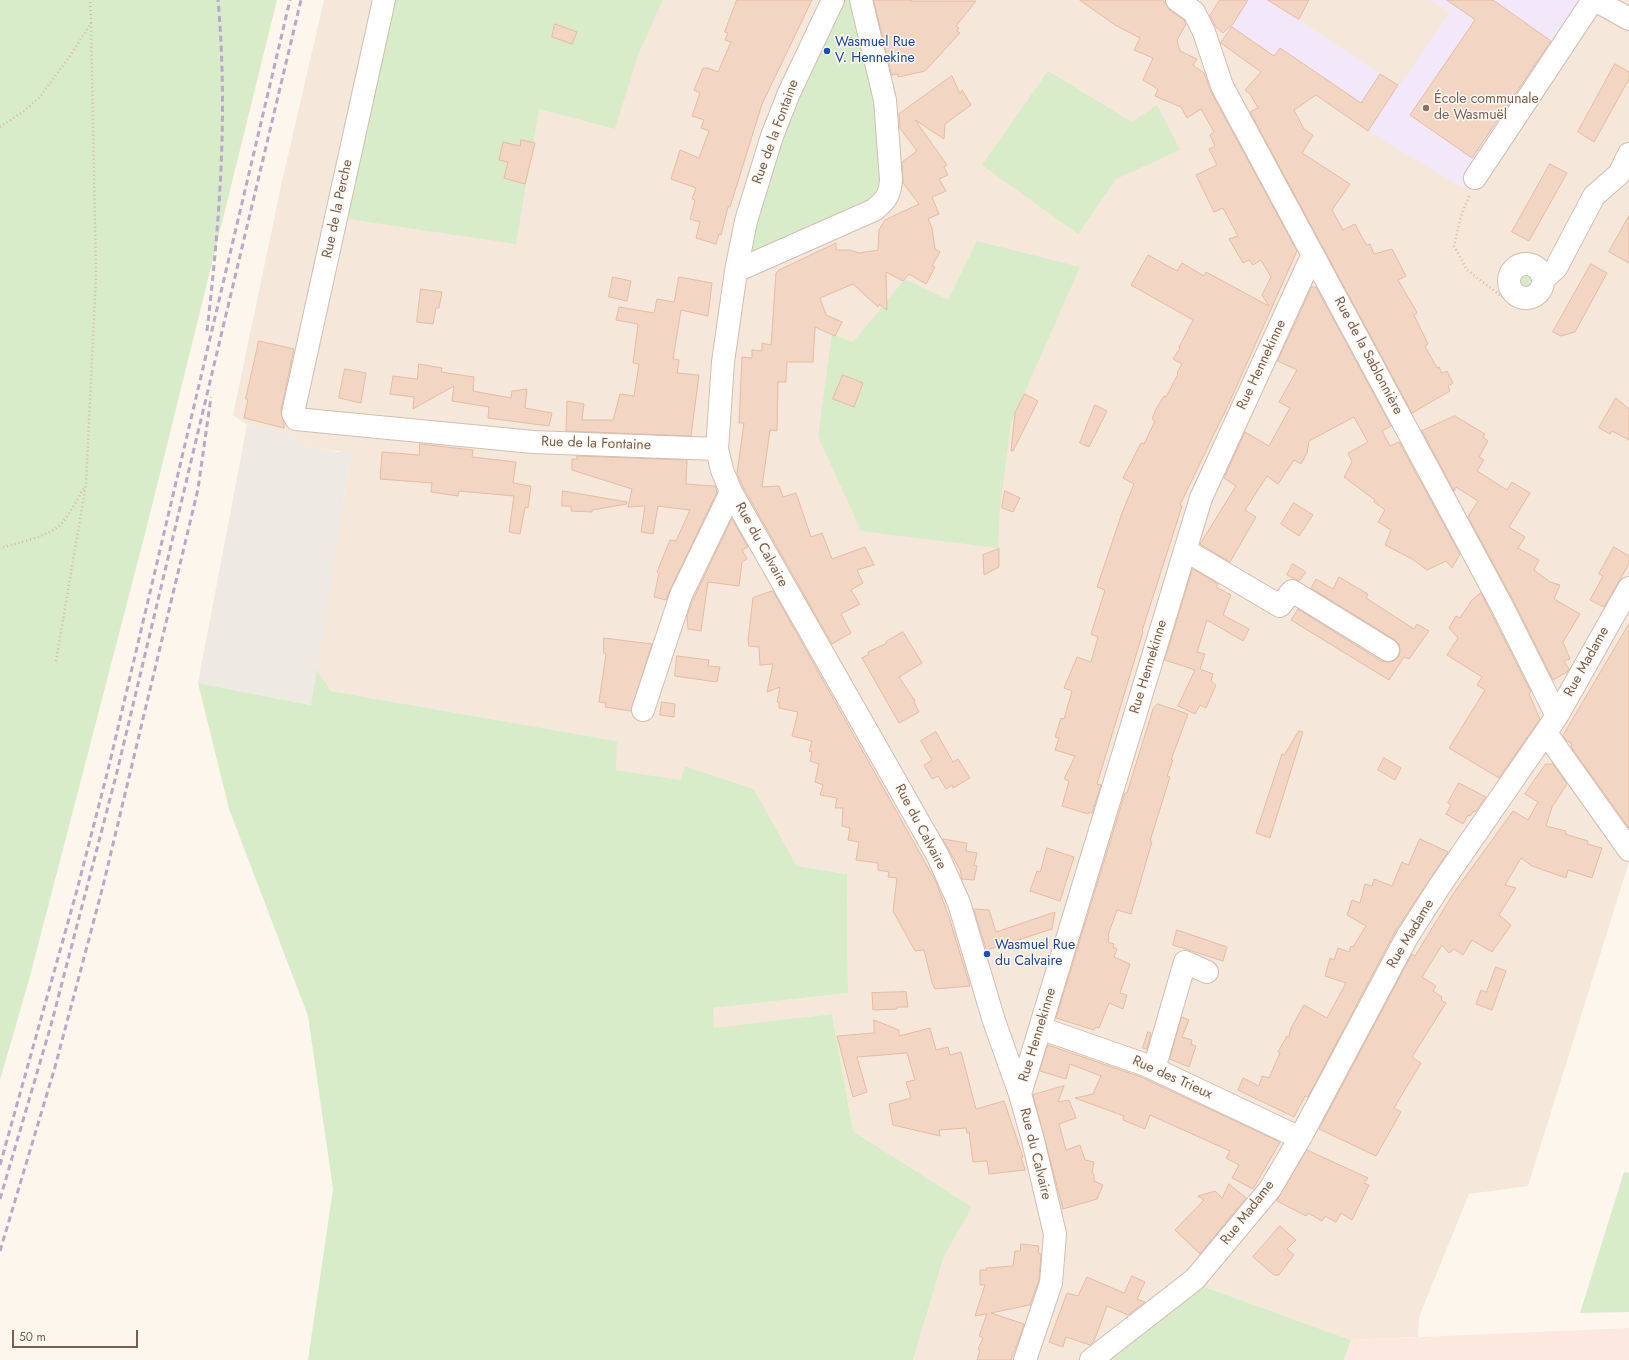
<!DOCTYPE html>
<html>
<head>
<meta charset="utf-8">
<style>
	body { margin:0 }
	#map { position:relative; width:1629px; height:1360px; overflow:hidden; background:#fdf6ec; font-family:Jost,sans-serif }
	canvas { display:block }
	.scale { position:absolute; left:12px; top:1330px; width:126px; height:18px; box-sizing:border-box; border:2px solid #7a5c4d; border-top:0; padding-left:5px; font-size:12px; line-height:14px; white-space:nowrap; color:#7a5c4d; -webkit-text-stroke:3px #fffaf3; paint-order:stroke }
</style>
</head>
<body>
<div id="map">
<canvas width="1629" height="1360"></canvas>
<div class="scale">50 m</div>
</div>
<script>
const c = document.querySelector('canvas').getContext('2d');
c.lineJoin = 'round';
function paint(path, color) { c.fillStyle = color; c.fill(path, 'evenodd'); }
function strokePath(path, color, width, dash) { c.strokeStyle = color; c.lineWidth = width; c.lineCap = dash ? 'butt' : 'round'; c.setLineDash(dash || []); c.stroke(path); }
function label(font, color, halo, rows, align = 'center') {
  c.font = font + ' Jost,sans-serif'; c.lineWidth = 3; c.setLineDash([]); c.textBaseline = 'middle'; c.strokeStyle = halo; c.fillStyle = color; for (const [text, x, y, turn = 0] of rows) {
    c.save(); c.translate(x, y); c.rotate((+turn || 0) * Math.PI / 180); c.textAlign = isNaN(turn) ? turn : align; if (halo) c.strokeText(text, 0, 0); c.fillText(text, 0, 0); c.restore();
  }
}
const residential = new Path2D(`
	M324,0H1629V862L1528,1186L1469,1194L1419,1317L1418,1337L1351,1340L1202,1286L1104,1360H913L944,1256L971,1207L853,1131L832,1014L714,1029L712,1008L848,993L847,874L797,866L754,789L684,766L681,780L615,770L617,741L331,691L317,669L351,451H329L300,443L286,432L247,425L233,415L281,186Z`);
const commercial = new Path2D(`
	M1629,1328V1360H1344L1351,1340Z`);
const industrial = new Path2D(`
	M247,425L286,432L300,443L329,451L339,452L346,448L351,451L312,705L198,683Z`);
const education = new Path2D(`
	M1220,0H1268L1399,86L1450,12L1431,0H1588L1463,188L1368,131L1206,20Z`);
const green = new Path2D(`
	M0,0H277L147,526L29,980L0,1080Z
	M394,0H663L639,52L615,129L539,109L516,244L341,218Z
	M840,0H856L877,105L881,177L876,192L866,203L755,254L747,252L778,140Z
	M1048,71L1132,122L1157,105L1180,150L1116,179L1078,234L982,165Z
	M977,241L1080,267L1011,423L1000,508L998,548L861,531L818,436L832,334L853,342L905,279L948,300Z
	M1514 281a10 10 0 1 1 20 0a10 10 0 1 1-20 0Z
	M317,669L331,691L617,741L616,770L681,780L684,766L754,789L797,866L847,874L848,993L713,1008L714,1028L832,1014L853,1131L972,1207L944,1256L913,1360H308L333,1189L308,1016L229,809L198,683L311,705Z
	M1624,1172L1629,1173V1312L1580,1313Z
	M1202,1286L1351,1340L1344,1360H1104Z`);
const building = new Path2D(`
	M737,0H812L762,104L730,207H728L721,235L719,234L716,244L696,238L700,222L690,219L695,200L692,199L696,188L671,179L680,150L699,158L709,131L701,128L704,120L692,116L700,93L694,90L703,68H708L718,72L731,42L725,40L728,33L725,32Z
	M874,0H911V1H976L956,26L959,28L957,31L960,33L925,71L898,77V74L892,75Z
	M1080,0H1163L1170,10L1184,20L1186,24L1177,40L1180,51L1197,59L1193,65L1204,73L1211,92L1297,251L1230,401L1180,505L1182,506L1142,631L1143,632L1097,784L1101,785L1092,813L1089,812L1088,814L1062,806L1069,781L1064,779L1075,756L1055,750L1059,738L1055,737L1061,718L1064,719L1072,691L1064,688L1077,657L1091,662L1098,637L1091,634L1105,590L1097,587L1122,513L1134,484L1123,478L1141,443L1144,444L1155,421L1152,419L1156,409L1164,396L1166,397L1178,374L1177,373L1182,364L1173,359L1180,348L1179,347L1193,320L1131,285L1148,255L1177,271L1182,263L1204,276L1206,272L1269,306L1262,295L1271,277L1261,260L1253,265L1249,260L1243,263L1229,239L1238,236L1223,208L1214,212L1196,175L1217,165L1209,149L1215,146L1210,135L1214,132L1201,109L1187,118L1181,107L1155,96L1158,89L1143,80L1153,58L1134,50L1140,38L1115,25Z
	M1220,0H1248L1233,24L1223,33L1216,27L1210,16Z
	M1268,0H1309L1299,19Z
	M1447,0H1493L1551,41L1472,158L1410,115L1475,20Z
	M555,24L577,32L572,44L552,37Z
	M1232,27L1274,56L1280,48L1361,103L1380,74L1398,85L1368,131L1316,95L1294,110L1304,129L1313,135L1302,153L1350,184L1332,210L1343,230L1355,224L1363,239L1367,245L1370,244L1374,254L1392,249L1406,276L1398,280L1415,309L1417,313L1414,315L1428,344L1425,346L1437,368L1439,367L1442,373L1447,371L1453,383L1448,386L1450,391L1412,413L1250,112L1258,108L1250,94L1245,90L1261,72L1221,43Z
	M1615,64L1629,72V79L1594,142L1578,132Z
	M952,76L960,94L962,90L971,105L945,124L944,139L915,120L947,165L944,167L948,175L939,179L946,191L932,197L939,214L928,219L932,228L935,249L940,252L932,266L935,267L926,284L909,274L903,281L886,272L887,310L879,304L878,307L853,284L820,298L826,315L842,322L835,336L815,327L813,362H787L786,382H778L777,431L770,430L762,487L779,486L783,497L796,493L811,537L822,533L832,559L865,547L874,565L857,570L863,583L851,590L860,604L841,614L851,633L832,644L743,487L737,473L744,423H739L742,357L752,358V350L762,351V343L771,345L776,273L779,270L836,243V250H850L859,253L878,250L879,230L885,220L919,204L903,183L902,162L917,151L900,128L899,114Z
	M521,140L535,143L525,184L504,178L508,162L499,160L503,142L520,146Z
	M1550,164L1567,173L1529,241L1512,232Z
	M1629,216V263L1609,252Z
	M1591,264L1607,273L1575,332L1561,336L1553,332Z
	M613,277L631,281L627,301L609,297Z
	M679,277L712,283L708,316L681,310L673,359L679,360L677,373L699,375L691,436L566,431L567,401L584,404L582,420H613L620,394L634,396L639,364L633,363L638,324L616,320L619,307L654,313L657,299L674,302Z
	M1312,287H1316L1391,426L1382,431L1390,446L1399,442L1460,554L1452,568L1446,561L1427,570L1412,559L1385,545L1391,530L1378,522L1385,510L1374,502L1375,500L1344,477L1352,462L1348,453L1368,442L1354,417L1309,441L1307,453L1301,464L1294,460L1278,484L1267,476L1245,510L1256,517L1230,562L1200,544L1236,486L1224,478L1245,432L1269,446L1290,408L1279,402L1297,370L1278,361Z
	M421,289L442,292L439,308H436L433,324L417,322Z
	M259,341L294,349L281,410L284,423V428L244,418L248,399H246Z
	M419,364L442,368L441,372L474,377L473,391L511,398L512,391L527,389L525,408L552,413L549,426L488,418L489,407L452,401L454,386L413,409L414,397L390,394L393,376L417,379Z
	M345,369L366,373L361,403L339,398Z
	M843,375L863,383L854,407L833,399Z
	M1025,394L1038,401L1013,451H1011L1015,413Z
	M1616,398L1629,409V440L1612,431L1610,434L1599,428Z
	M1095,405L1107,411L1089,447L1080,443Z
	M1455,416L1485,434L1483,437L1488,441L1479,457L1484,460L1477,471L1507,490L1512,482L1530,493L1509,527L1525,537L1518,548L1539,560L1534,570L1550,582L1560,585L1554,599L1580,614L1563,642L1570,659L1564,661L1569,669L1567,672L1553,680L1514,602L1468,517L1478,501L1456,487L1454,491L1422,431Z
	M420,444L473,450L472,457L516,462L513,483L531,486L528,508L525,507L520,534L509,532L514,496L459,491L458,496L431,492L432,483L380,479L382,452L419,455Z
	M577,456L687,460L686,484L715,486L717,492L670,590L666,600L654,597L659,573L657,572L670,540L676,541L690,510L658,506L653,534L641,532L645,506L628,507L632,489L572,470V459H577Z
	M563,491L627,502V504L592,510V512L571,511V506H562Z
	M1005,491L1020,498L1013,512L1002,508Z
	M1294,503L1313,515L1299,536L1281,524Z
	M732,519L748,547L742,550L747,559L742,562L739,586L708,582L701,631L688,629L687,616L693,600Z
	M1614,547L1629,556V564L1604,607L1590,600L1603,576L1599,574Z
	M999,549V567L984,575L983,555Z
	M1293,564L1306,572L1299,581L1287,575Z
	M1193,569L1218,584L1216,587L1231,595L1223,615L1249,629L1243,641L1207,620L1197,652L1205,654L1200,669L1213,674L1211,681L1216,685L1206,708L1200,705L1195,714L1178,706L1195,670L1165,660Z
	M1339,577L1368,594L1366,598L1414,629L1417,624L1429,631L1409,659L1404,657L1389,680L1291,620L1298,609L1381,661L1388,662L1394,661L1399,656L1400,651L1399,644L1395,640L1311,588L1316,579L1333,589Z
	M773,591L936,882L949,917L970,986L935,989L932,983L924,950L915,951L893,911L897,878L888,877L889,872L878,870V863L856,860L859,842L848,840L850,828L842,826L843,808H835L837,798L820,795L823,785L815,782L819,764L810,761L812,752L809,751L812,741L792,736L798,712L779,708V702H777L780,687L767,692L773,664L760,665L759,647L749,646L748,640L753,598Z
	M1481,593L1531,692L1529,694L1540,719L1499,778L1449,748L1485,690L1477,685L1482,677L1447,655L1458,638L1449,628L1456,616L1460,618L1472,600Z
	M1629,624V828L1571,747L1572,744L1566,740L1563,736Z
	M903,632L922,663L899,677L915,701L914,702L919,712L899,723L862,658L869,654L868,652L887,643L886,642Z
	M604,638L652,644L631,711L605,707L606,703L599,702L606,654L604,653Z
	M677,656L709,660L708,666L720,667L717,682L675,676Z
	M662,702L675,704L674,717L660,715Z
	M1158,704L1188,714L1171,760H1173L1167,776L1170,777L1150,841L1152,842L1131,914L1117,910L1108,935L1109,936L1108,942L1114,944L1113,947L1117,949L1114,957L1130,964L1120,993L1127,995L1123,1009L1109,1003L1099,1028L1096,1027L1094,1030L1056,1018L1125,793H1127L1153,709Z
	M1299,731L1303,732L1270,838L1256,833L1282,754L1284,755Z
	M936,732L953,762L958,759L970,778L953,788L952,785L946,789L938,776L932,779L924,765L932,760L921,741Z
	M1384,758L1401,768L1395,780L1378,770Z
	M1546,764H1553L1567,784L1552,807L1546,826L1566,831L1565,834L1588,841L1587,844L1602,848L1592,878L1568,870L1566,878L1532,866L1521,858L1505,885L1516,888L1499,915L1511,925L1492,952L1472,940L1463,955L1454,949L1449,953L1442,945L1422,977L1436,986L1433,991L1442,997L1441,1000L1446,1003L1412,1057L1421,1063L1394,1108L1401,1112L1376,1156L1319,1129L1412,954L1415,956L1453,894L1513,811L1528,820L1538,802L1525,794Z
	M1459,783L1486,797L1475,812L1474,811L1470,816L1468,815L1463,824L1446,814L1451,805L1448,803Z
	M943,839L967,843L966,851L977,853L974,865L977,866L974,880L962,879L960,870Z
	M1420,839L1448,852L1396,930L1308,1097L1305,1096L1294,1117L1238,1090L1243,1078L1259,1086L1262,1076L1269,1078L1280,1053L1278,1052L1287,1036L1289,1037L1291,1028L1304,1005L1327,1018L1346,983L1325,976L1330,958L1334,960L1338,948L1349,952L1351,946L1353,947L1366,926L1347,915L1352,900L1360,903L1365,884L1372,886L1374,879L1392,886L1402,862L1408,865Z
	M1047,848L1074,857L1060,901L1030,891L1037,871L1040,872Z
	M974,909L989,910L996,932L1055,912L1052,929L987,950Z
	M1177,930L1227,947L1223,961L1173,945Z
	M1496,967L1506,971L1492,1010L1476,1004L1481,990L1486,992Z
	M906,992L908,1007H897V1009L873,1010L872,993Z
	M1182,1017L1189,1020L1182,1037L1192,1040L1191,1044L1196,1046L1189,1067L1170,1059Z
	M874,1020L899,1030V1036L930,1028L936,1050L948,1047L950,1055L961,1052L976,1109L1004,1101L1023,1157H1021L1025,1170L989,1174L987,1161L973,1162L969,1132L967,1133L966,1128L939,1130L940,1136L893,1125L889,1104L911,1098L906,1082L915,1080L907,1053L857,1057L867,1092L853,1097L837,1036L874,1033Z
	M1148,1032L1151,1033L1147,1049L1143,1048Z
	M1048,1045L1141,1077L1280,1142L1253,1189L1232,1178L1239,1165L1226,1158L1230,1151L1150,1115L1145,1129L1123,1120L1124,1116L1075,1098L1093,1094L1101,1076L1070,1064L1066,1079L1040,1071Z
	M1064,1086L1058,1102L1069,1100L1076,1118L1059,1124L1066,1150L1080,1145L1085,1160L1094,1162L1092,1173L1094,1174V1181L1103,1185L1097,1199L1063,1209L1033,1095Z
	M1307,1150L1368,1178L1364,1183L1369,1185L1352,1220L1341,1213L1336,1222L1325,1216L1322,1221L1308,1213L1306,1216L1277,1201Z
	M1229,1184L1246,1198L1200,1254L1175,1230L1204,1200L1198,1196L1215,1191L1222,1198Z
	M1280,1226L1296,1240L1287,1249L1294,1255L1279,1275H1274L1253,1257Z
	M1021,1244L1039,1246L1038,1253L1041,1254L1039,1280L1030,1305L991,1313L1024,1324L1020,1336L1011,1360H977L980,1350L978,1349L983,1338L979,1336L987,1314L975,1316L985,1285H980V1270H987L986,1268L1013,1266L1015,1251H1020Z
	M1132,1276L1145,1282L1137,1299L1145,1302L1128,1315L1107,1306L1094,1341L1090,1345L1066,1337L1063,1347L1049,1342L1067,1293L1078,1296L1087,1277L1124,1293Z`);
const path = new Path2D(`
	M0,127L24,111L40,97L72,53L91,23L90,0
	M1469,196L1461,216L1454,246L1467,270L1501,296L1518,297
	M3,547C18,543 48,536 59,526C70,515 77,499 85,486
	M56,661L86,484L96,275L91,23`);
const minor = new Path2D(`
	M384,0L293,413L296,419L533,442L717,449
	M833,0L789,93L772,136L746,221L736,271L723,362L717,449L722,470L731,492L938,856L959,903L994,1021L1020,1094L1033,1140L1055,1234L1051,1283L1025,1360
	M1177,0L1194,12L1204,32L1222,86L1503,608L1557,716
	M1595,0L1629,19
	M1475,178L1593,0
	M1509 281a17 17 0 1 1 34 0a17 17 0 1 1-34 0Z
	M736,271L874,210C886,200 890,195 891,180L885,100L861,0
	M1543,280L1556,268L1594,196L1619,174L1629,154
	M1185,550L1280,606L1292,591L1388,650
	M643,710L681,595L731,492
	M1546,733L1629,850
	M1040,1028L1146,1065L1300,1138
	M1154,1069L1185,962L1207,972
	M1020,1094L1201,498L1313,254
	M1091,1360L1195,1279L1270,1189L1300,1138L1407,937L1439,887L1557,716L1629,588`);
const rail = new Path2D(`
	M207,331C220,218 228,113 218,0
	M0,1165L77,890L108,770L290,0
	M0,1199L51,1025L117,772L301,0
	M0,1251L55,1067L103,886L198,489L211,397`);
const markers = [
	[827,51,4,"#1a4fb4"],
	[1426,108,4,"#8d6e63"],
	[987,954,4,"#1a4fb4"]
];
const transitNames = [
	["Wasmuel Rue",835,43],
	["V. Hennekine",835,59],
	["Wasmuel Rue",995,946],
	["du Calvaire",995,962]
];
const educationNames = [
	["École communale",1434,100],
	["de Wasmuël",1434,116]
];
const streetNames = [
	["Rue de la Fontaine",776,132,-70],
	["Rue de la Perche",338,209,-78],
	["Rue de la Sablonnière",1368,356,62],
	["Rue Hennekinne",1262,365,-65],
	["Rue de la Fontaine",596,444,2],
	["Rue du Calvaire",761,545,61],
	["Rue Madame",1587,662,-61],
	["Rue Hennekinne",1149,667,-73],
	["Rue du Calvaire",920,827,62],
	["Rue Madame",1411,934,-59],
	["Rue Hennekinne",1038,1035,-73],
	["Rue des Trieux",1172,1078,24],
	["Rue du Calvaire",1035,1154,76],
	["Rue Madame",1248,1213,-52]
];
paint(residential, '#f5e8da');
paint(commercial, '#fde8e0');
paint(industrial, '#efe9e4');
paint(education, '#f3e8fa');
paint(green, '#d8ecc9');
paint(building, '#f3d5c3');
strokePath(building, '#e6bba3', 1);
strokePath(minor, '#d1beb0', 24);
strokePath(path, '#d9b8a5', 2.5, [1, 3]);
strokePath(minor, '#fff', 22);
strokePath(rail, '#b9a8c9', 3, [6, 4]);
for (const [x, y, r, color] of markers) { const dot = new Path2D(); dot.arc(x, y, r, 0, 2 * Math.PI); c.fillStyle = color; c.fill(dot); strokePath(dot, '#fffaf3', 1.5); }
label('14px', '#164399', '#fffaf3', transitNames, 'left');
label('14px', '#785e54', '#fffaf3', educationNames, 'left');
label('14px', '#7a5c4d', '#fffaf3', streetNames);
</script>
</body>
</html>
